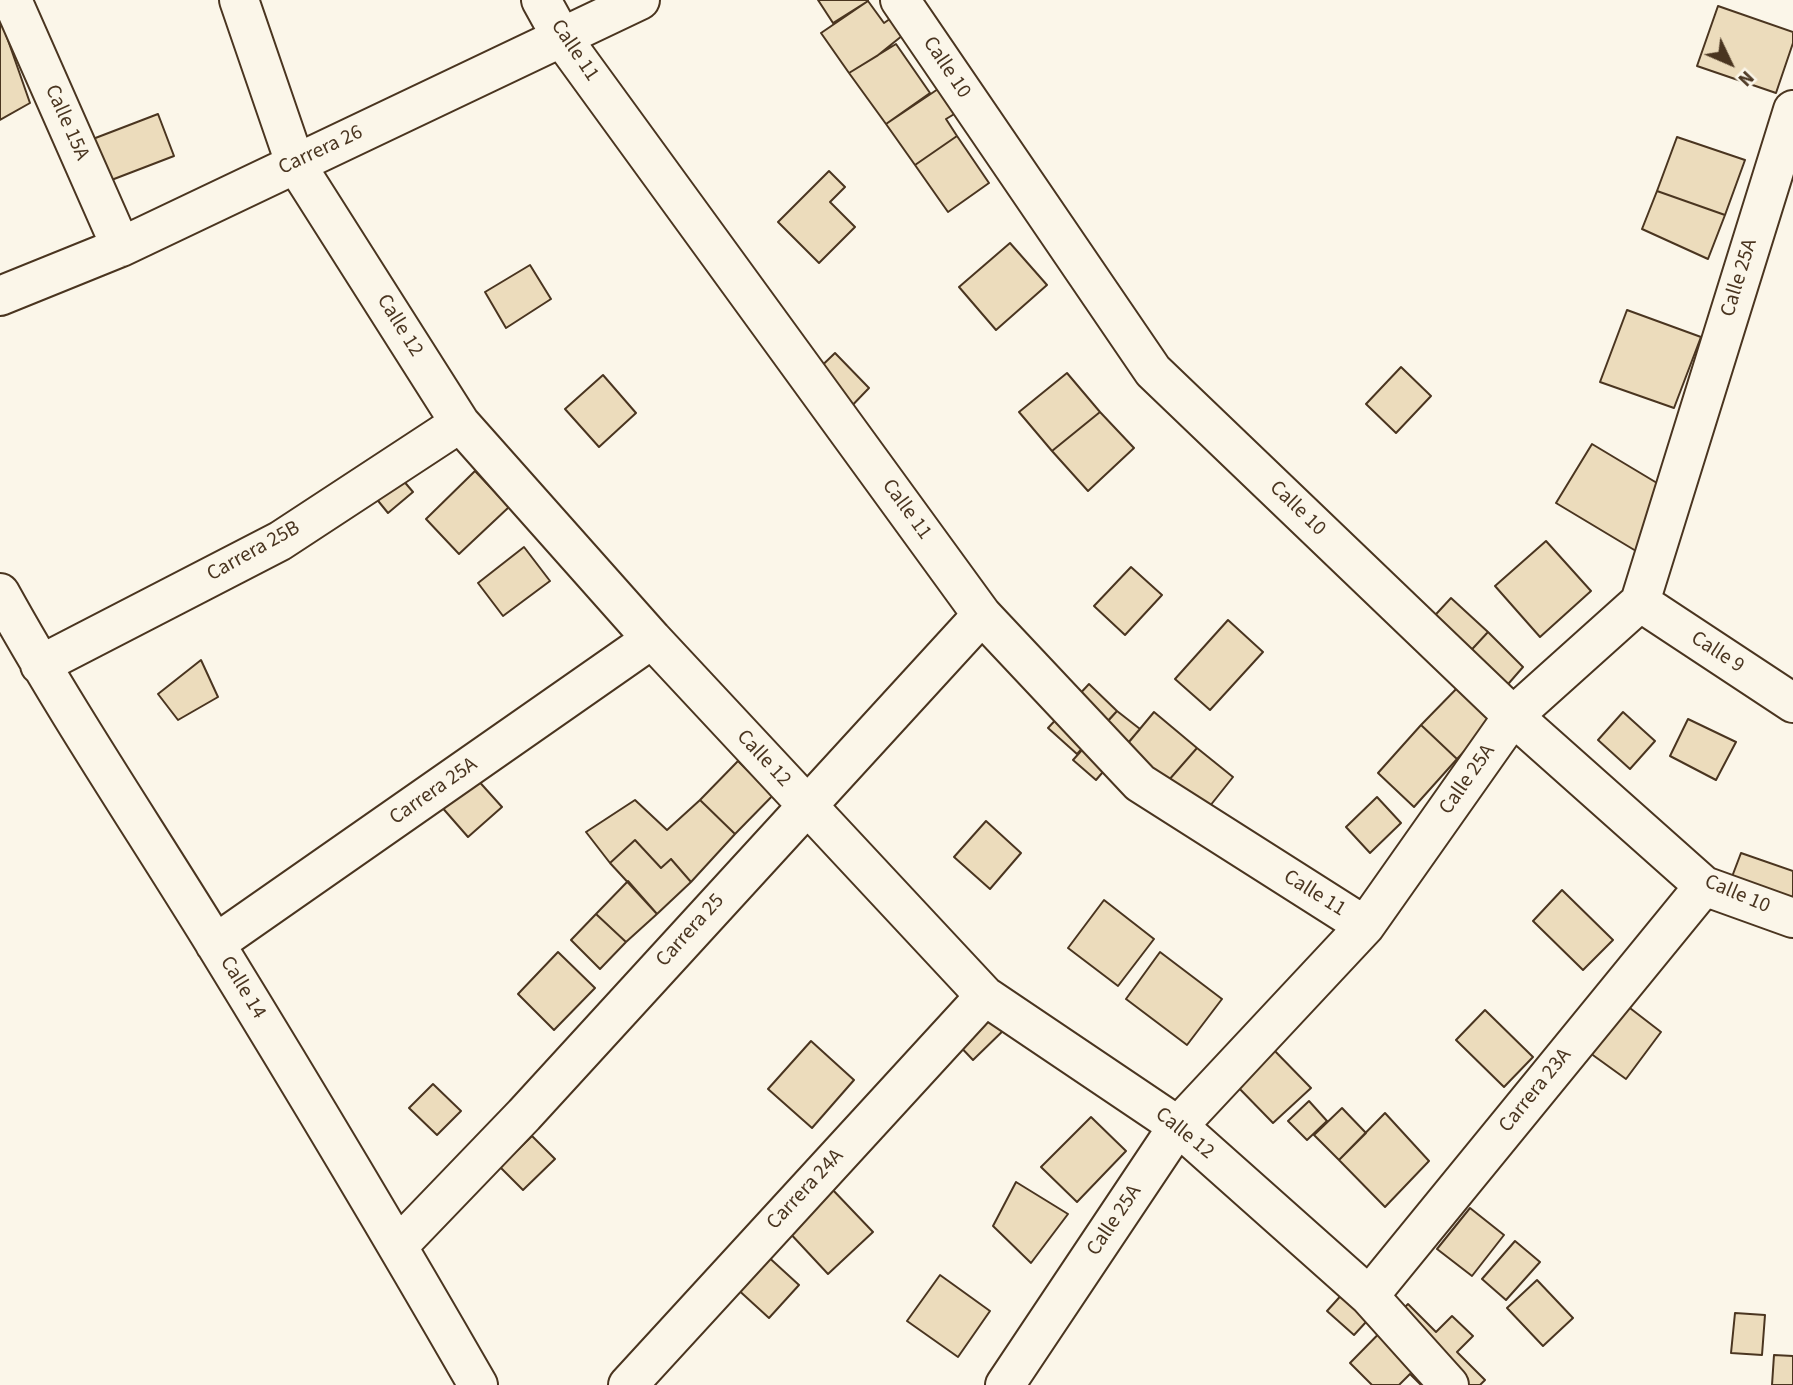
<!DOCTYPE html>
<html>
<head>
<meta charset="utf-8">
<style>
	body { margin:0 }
	#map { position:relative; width:1793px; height:1385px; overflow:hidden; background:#fbf6e9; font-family:"Source Sans 3",sans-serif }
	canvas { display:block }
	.north { position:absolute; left:1695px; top:28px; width:70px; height:70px; -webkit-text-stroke:5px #fbf6e9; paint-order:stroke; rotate:134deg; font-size:19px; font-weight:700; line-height:28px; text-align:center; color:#4a3520 }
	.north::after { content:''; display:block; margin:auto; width:24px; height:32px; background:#4a3520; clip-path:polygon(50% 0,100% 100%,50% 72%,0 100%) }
</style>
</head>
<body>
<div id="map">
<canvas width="1793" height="1385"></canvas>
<div class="north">N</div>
</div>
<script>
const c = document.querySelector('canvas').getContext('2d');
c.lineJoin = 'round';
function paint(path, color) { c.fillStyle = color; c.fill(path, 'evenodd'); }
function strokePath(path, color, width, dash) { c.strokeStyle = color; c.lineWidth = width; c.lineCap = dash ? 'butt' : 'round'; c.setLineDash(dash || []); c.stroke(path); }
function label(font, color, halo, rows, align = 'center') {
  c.font = font + ' "Source Sans 3",sans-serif'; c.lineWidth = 5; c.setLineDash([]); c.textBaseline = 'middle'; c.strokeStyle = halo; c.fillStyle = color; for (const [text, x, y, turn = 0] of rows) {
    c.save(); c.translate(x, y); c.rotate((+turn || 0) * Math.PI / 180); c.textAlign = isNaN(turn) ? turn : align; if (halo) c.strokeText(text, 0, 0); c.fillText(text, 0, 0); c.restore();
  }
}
const building = new Path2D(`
	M818,0H868V1L833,23Z
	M868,1L884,23L897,14L908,31L877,56L849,73L821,33Z
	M1718,6L1793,32V43L1776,93L1697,66Z
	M2,23L30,103L0,120V24Z
	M896,44L930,93L886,124L849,73Z
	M944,85L961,110L946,119L957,136L915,165L886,124Z
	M158,114L174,156L101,184L85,142Z
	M957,136L989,183L948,212L915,165Z
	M1677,137L1745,160L1725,215L1657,191Z
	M829,171L845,187L830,202L855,227L819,263L778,222Z
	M1657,191L1725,215L1708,259L1642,229Z
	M1010,243L1047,285L996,330L959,287Z
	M530,265L551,299L506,328L485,292Z
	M1627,310L1701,337L1674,408L1600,382Z
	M835,353L869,388L843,415L808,379Z
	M1401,367L1431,396L1396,433L1366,404Z
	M1067,373L1100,412L1052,451L1019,412Z
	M603,375L636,413L599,447L565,409Z
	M1100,412L1134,448L1088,491L1052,451Z
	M1592,444L1677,495L1641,554L1556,503Z
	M391,466L413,492L388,513L366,486Z
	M475,471L509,507L459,554L426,519Z
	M1546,541L1591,591L1540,637L1495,586Z
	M524,547L550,581L503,616L478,583Z
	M1131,567L1162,595L1125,635L1094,606Z
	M1451,598L1488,632L1451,672L1414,638Z
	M1228,620L1263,652L1210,710L1175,679Z
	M1488,632L1523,667L1489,706L1451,672Z
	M201,660L218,697L178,720L158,694Z
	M1463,682L1498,716L1457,759L1421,725Z
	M1089,684L1117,711L1077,754L1048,728Z
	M1117,711L1140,729L1096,780L1073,760Z
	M1154,712L1197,748L1161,789L1119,754Z
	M1623,712L1655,741L1630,769L1598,740Z
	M1688,719L1736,742L1716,780L1670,756Z
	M1421,725L1457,759L1414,807L1378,773Z
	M1197,748L1233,777L1198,821L1161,789Z
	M738,761L760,783L783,785L735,834L700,800Z
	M466,767L502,807L468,837L433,797Z
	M1377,797L1401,823L1370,853L1346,827Z
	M635,800L667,830L700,800L735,834L691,882L671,859L661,868L635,840L610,863L586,832Z
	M986,821L1021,853L990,889L954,857Z
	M635,840L661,868L671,859L691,882L657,914L610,863Z
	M1741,853L1793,871V904L1730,882Z
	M628,881L657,914L626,942L596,914Z
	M1562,890L1613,940L1583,970L1533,921Z
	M1104,900L1154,939L1118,986L1068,948Z
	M596,914L626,942L600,969L571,940Z
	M558,952L595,988L554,1030L518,994Z
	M1160,952L1222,999L1187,1045L1126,999Z
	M988,1004L1009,1025L973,1060L953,1039Z
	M1626,1005L1661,1032L1626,1079L1590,1053Z
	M1485,1010L1533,1057L1504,1087L1456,1040Z
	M811,1041L854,1080L812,1128L768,1089Z
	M1270,1046L1311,1088L1273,1123L1233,1082Z
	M433,1084L461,1111L437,1135L409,1108Z
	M1309,1101L1327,1121L1307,1140L1288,1121Z
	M1342,1108L1366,1133L1339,1160L1314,1135Z
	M1385,1113L1429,1161L1385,1207L1339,1160Z
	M1091,1117L1126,1151L1077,1202L1041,1167Z
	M532,1136L555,1159L523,1190L500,1167Z
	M1016,1182L1068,1214L1031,1263L993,1226Z
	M831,1188L873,1232L828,1274L787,1230Z
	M1470,1208L1504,1235L1472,1276L1437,1249Z
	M1515,1241L1540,1262L1506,1300L1482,1279Z
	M764,1253L799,1285L769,1318L734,1286Z
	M1364,1270L1391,1295L1354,1335L1327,1311Z
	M940,1275L990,1311L958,1357L907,1321Z
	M1537,1280L1573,1318L1543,1346L1507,1308Z
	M1408,1304L1436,1332L1452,1316L1473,1336L1457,1352L1485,1380L1480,1385H1421L1410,1374L1399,1385H1372L1350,1363Z
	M1735,1313L1765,1315L1762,1355L1731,1353Z
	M1774,1355L1793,1356V1385H1772Z`);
const minor = new Path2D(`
	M12,0L121,247
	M239,0L295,163L460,423L652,639L985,996L1178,1126L1369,1296L1449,1385
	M541,0L562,38L982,615L1140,783L1365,926
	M900,0L1153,371L1513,716L1704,886L1793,918
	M0,296L121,247L640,0
	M0,593C67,714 144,828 216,945C305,1090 393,1237 478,1385
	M1640,602L1793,703
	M40,665L280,541L460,423
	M215,944L652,639
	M398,1246L524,1115L982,615
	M1369,1296L1704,886
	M628,1385L985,996
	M1005,1385L1178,1126L1365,926L1513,716L1640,602L1793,110`);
const streetNames = [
	["Calle 11",574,51,56],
	["Calle 10",946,68,56],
	["Calle 15A",66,123,66],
	["Carrera 26",321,151,-25],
	["Calle 25A",1740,278,-73],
	["Calle 12",399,326,58],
	["Calle 10",1297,509,44],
	["Calle 11",906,510,54],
	["Carrera 25B",254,552,-29],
	["Calle 9",1717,653,33],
	["Calle 12",763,759,47],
	["Calle 25A",1468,780,-55],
	["Carrera 25A",434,792,-35],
	["Calle 11",1314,894,32],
	["Calle 10",1737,895,23],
	["Carrera 25",691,931,-48],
	["Calle 14",242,988,59],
	["Carrera 23A",1536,1091,-51],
	["Calle 12",1184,1134,39],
	["Carrera 24A",806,1190,-47],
	["Calle 25A",1115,1221,-56]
];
paint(building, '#ecdcbc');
strokePath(building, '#4a3520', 2);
strokePath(minor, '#4a3520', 42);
strokePath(minor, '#fbf6e9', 38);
label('21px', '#4a3520', '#fbf6e9', streetNames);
</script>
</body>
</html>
